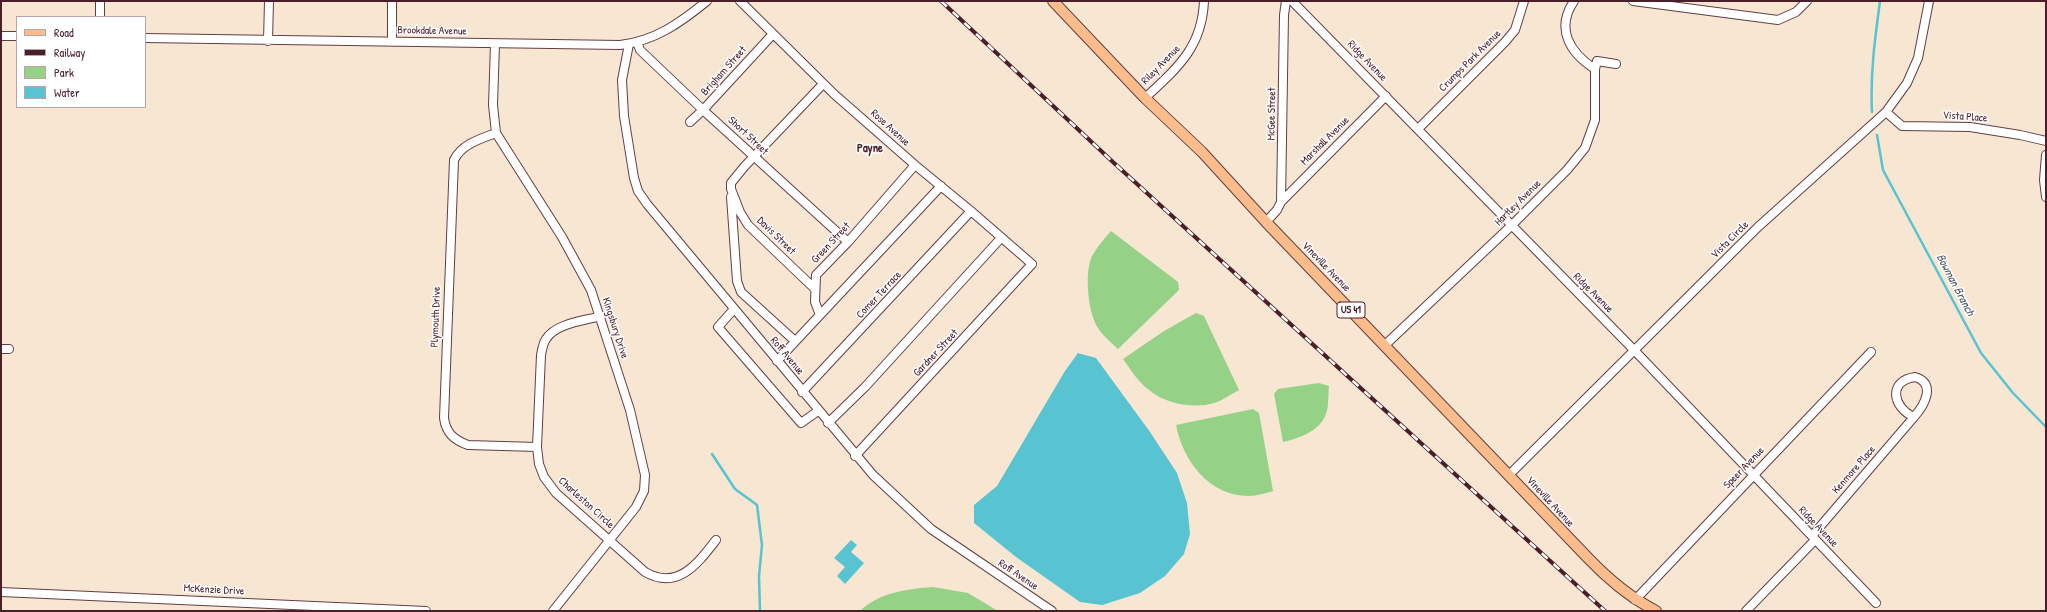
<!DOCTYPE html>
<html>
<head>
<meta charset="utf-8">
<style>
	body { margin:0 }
	#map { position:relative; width:2047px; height:612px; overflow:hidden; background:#f7e6d1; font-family:"Patrick Hand",sans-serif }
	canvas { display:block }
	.frame { position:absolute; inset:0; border:2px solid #4a1f2b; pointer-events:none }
	.legend { position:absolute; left:16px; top:16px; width:130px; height:92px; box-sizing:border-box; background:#fff; border:1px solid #b7a5aa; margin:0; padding:5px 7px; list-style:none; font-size:12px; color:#4a1f2b }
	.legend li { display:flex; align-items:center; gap:8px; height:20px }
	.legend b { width:20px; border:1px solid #b7a5aa }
</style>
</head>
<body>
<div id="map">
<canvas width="2047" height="612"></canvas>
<div class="frame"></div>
<ul class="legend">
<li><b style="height:5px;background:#fabc8b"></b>Road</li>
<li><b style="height:5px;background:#4a1f2b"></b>Railway</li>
<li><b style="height:11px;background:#95d288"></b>Park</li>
<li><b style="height:11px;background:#58c3d1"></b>Water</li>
</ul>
</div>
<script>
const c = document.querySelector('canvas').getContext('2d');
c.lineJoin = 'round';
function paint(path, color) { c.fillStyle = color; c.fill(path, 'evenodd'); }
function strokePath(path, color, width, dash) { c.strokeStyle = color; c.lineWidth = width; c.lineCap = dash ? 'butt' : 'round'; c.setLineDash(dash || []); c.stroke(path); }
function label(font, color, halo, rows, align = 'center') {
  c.font = font + ' "Patrick Hand",sans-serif'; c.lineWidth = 3; c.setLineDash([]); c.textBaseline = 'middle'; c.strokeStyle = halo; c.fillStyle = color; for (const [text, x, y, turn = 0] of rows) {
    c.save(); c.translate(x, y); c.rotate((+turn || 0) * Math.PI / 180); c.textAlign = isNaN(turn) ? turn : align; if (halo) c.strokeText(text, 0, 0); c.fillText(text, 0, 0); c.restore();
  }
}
const green = new Path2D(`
	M1111,231L1178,282L1179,290L1118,349C1111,342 1103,336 1098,328C1088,313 1084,273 1092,256C1097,247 1104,239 1111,231Z
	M1196,313L1204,316L1239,390C1231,394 1222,401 1214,403C1194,409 1165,404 1149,390C1138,382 1131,370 1123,359L1164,331Z
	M1319,383L1329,386C1328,394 1329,406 1326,414C1319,432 1299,438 1283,442L1274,394L1278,389Z
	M1253,409L1259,413L1273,491C1265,493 1257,496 1249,496C1209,496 1183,461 1176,425Z
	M933,587L968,593L998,611H860C880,592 907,589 933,587Z`);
const water = new Path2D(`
	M1078,353L1096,358L1150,432L1177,473L1187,503L1190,534L1184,554L1165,576L1140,593L1102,605L1080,602L1016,557L974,523V505L997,486L1065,371Z
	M851,540L857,545L851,552L864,563L845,584L837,576L845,567L834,558Z`);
const stream = new Path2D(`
	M1872,112C1870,75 1875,38 1880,1
	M1877,135L1883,170L1981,353L2013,393L2046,427
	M712,454L735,489L757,505L762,545L759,576L760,611`);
const minor = new Path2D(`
	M392,1V42
	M740,1L834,94L915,165L971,211L1032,264L855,456
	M1292,1L1634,350L1876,603
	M1574,1C1555,29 1570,53 1595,69
	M1633,1L1778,20L1796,12L1807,1
	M100,17V1
	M1,36H17
	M145,38L620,45C655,41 680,23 707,1
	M268,41L269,1
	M637,42L640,50L703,110L848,242
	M495,44L493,105L496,133L562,237L591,290L630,410L645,475L644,491L636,507L553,611
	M629,44L622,80L624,116L634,178L638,191L647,204L873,475L931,529L1052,611
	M1145,98C1177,68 1202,48 1204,1
	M1886,112L1902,126L1970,127L2020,135L2046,141
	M690,122L703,110L773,34
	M1418,129L1505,42L1515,30L1524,1
	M496,133C480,139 462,144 454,160L444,418C446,433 454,440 468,445L537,447
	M2046,155L2044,180L2046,197
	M731,197L737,281L741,292L795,341
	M1281,202L1386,96
	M1266,222L1277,210L1281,202L1284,15L1286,1
	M815,289L748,225L740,212L731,189V183L744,167L823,84
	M734,309L718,327L801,423L818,411
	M820,315L941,186
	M601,316C584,321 556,323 546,339C543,343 542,350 541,355L537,447L539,464L544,477L556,493L645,572C678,591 698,563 716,540
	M1385,345L1511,226L1567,170L1585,148L1595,120V69L1597,61L1616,64
	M1,349H9
	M777,361L820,315L815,302L816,275L848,242L915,165
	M1915,377C1937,383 1924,406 1914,417C1892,407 1888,381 1915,377Z
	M802,392L971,211
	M828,423L865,387L1001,238
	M1509,475L1758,227L1886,112L1907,83L1918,58L1929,1
	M1812,536L1914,417
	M1,592L426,611
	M1635,600L1871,352
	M1746,611L1815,540`);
const major = new Path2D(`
	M1053,1L1145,98L1202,152L1266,222L1588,558C1609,580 1629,597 1656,611`);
const rail = new Path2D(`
	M941,1L1114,163L1605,611`);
const shields = [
	[1351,310,28]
];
const shieldNames = [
	["US 41",1351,310]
];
const streetNames = [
	["Brookdale Avenue",432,31,1],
	["Ridge Avenue",1367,61,46],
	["Crumps Park Avenue",1470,61,-45],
	["Riley Avenue",1161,65,-46],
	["Brigham Street",724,71,-48],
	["McGee Street",1272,114,-89],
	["Vista Place",1965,117,4],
	["Rose Avenue",890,128,42],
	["Short Street",748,136,43],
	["Marshall Avenue",1325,141,-45],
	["Hartley Avenue",1518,203,-45],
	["Davis Street",776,236,44],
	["Vista Circle",1730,240,-45],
	["Green Street",831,243,-47],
	["Vineville Avenue",1326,267,46],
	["Ridge Avenue",1593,293,45],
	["Comer Terrace",879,295,-47],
	["Plymouth Drive",436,317,-88],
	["Kingsbury Drive",615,328,72],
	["Gardner Street",936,353,-47],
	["Roff Avenue",787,356,50],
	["Speer Avenue",1744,468,-46],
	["Kenmore Place",1854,470,-49],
	["Vineville Avenue",1550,502,47],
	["Charleston Circle",586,503,42],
	["Ridge Avenue",1818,527,46],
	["Roff Avenue",1018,575,34],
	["McKenzie Drive",214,590,3]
];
const neighbourhoodNames = [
	["Payne",870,149]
];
const waterNames = [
	["Bowman Branch",1955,285,62]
];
paint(green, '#95d288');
paint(water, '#58c3d1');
strokePath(stream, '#58c3d1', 2.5);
strokePath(minor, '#643d44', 10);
strokePath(major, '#643d44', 12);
strokePath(minor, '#fff', 8);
strokePath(major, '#fabc8b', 10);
strokePath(rail, '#4a1f2b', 4);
strokePath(rail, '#fff', 2.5, [8]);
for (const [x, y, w] of shields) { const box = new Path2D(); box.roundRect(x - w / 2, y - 8, w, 16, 3); c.fillStyle = '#fff'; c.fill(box); strokePath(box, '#4a1f2b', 1); }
label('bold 10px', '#4a1f2b', null, shieldNames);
label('11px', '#4a1f2b', '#fff', streetNames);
label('bold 12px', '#4a1f2b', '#fff', neighbourhoodNames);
label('italic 12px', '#4f5865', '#fff', waterNames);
</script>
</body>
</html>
